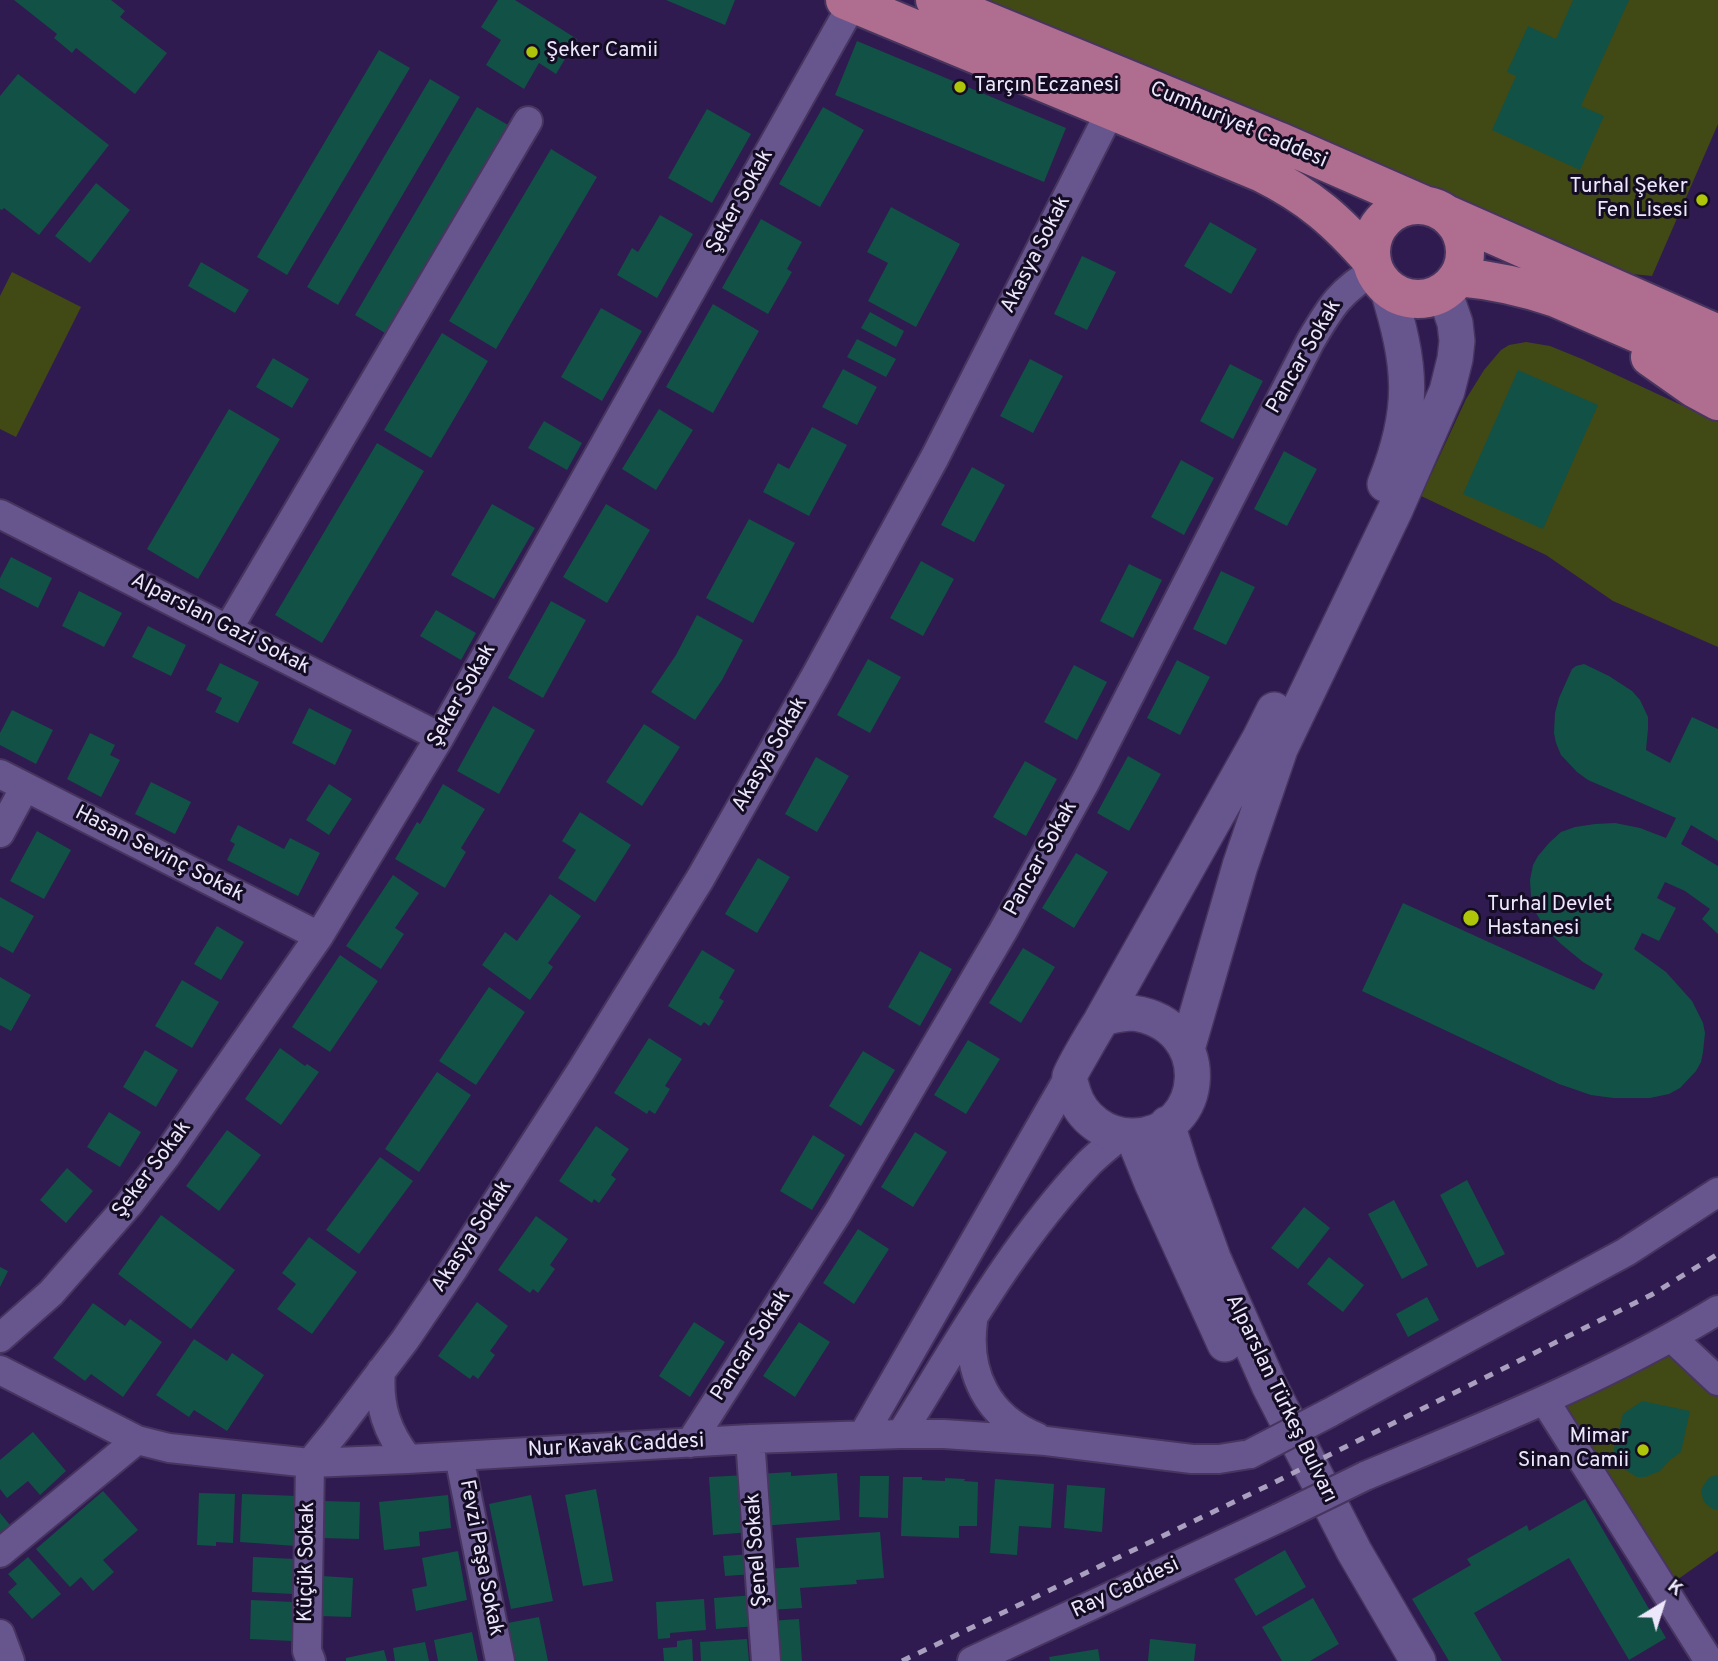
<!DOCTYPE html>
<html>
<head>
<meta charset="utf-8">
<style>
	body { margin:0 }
	#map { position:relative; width:1718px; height:1661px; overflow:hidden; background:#2f1b4f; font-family:Overpass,sans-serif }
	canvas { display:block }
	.north { position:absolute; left:1627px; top:1570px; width:70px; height:70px; -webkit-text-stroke:5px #140c23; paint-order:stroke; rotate:38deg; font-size:19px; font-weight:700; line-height:28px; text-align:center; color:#ece7fb }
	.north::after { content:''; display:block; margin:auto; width:24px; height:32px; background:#ece7fb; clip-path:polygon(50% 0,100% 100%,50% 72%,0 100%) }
</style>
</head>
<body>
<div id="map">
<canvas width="1718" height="1661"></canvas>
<div class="north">K</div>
</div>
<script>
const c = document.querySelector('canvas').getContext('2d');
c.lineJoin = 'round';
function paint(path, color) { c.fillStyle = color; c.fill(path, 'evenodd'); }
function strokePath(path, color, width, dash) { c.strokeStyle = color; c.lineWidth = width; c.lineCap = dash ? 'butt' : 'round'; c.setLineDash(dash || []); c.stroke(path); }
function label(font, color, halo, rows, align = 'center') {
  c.font = font + ' Overpass,sans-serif'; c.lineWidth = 6; c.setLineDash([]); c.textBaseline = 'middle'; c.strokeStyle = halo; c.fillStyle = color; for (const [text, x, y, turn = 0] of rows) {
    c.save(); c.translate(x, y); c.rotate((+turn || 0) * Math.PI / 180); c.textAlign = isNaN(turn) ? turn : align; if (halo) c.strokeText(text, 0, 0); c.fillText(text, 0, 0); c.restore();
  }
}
const green = new Path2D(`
	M983,0H1718V124L1652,276L1622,273L1391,171Z
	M12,272L81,307L16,437L0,429V296Z
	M1526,342L1550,346L1582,359L1718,422V647L1613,601L1546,555L1421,496L1466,399L1484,370L1501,350L1509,345Z
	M1672,1339L1718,1381V1551L1664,1589L1545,1401Z`);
const building = new Path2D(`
	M14,0H111L125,11L120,17L167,53L135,94L76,48L72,53L54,38L57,34Z
	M498,0H515L577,39L556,74L539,63L524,89L486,65L501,40L481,27Z
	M666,0H735L725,25Z
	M1573,0H1629L1581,106L1604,116L1580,170L1492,130L1516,76L1507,72L1528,26L1556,39Z
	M857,41L1066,128L1044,182L835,95Z
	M379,50L410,68L287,275L257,257Z
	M18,74L109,145L39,235L4,208L2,210L0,209V96Z
	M430,79L460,97L338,305L307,287Z
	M477,107L508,125L385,333L355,315Z
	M823,107L864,130L820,207L779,184Z
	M707,109L751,134L712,203L668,178Z
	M551,149L597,177L496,349L449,321Z
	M96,183L130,210L90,263L55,236Z
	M891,207L960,244L916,327L868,301L888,263L867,252Z
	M660,215L693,234L657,298L617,275L632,248L638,252Z
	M761,219L802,242L787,269L792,272L768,314L722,288Z
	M1210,222L1257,249L1231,294L1184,266Z
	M1082,256L1116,272L1087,330L1054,314Z
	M201,262L249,290L235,313L188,286Z
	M713,304L759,331L713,413L666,387Z
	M601,308L642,331L602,401L561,377Z
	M870,312L904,331L896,347L861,328Z
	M442,333L488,361L431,458L384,430Z
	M857,339L896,359L886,377L847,357Z
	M273,358L309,379L292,408L256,387Z
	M1030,359L1063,376L1033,433L1000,416Z
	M1230,364L1263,381L1233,439L1200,421Z
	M843,369L877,387L857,425L822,407Z
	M1518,370L1598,405L1543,529L1463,494Z
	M229,409L280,439L198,579L147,549Z
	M659,409L693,430L656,490L622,469Z
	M544,421L582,443L567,470L528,448Z
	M812,427L847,445L809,516L763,492L778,463L789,469Z
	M377,443L424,471L322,643L275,615Z
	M1284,451L1317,469L1287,526L1254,509Z
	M1181,460L1214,478L1184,535L1151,517Z
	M972,467L1005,485L974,542L941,525Z
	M492,504L535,528L494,599L451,575Z
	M606,504L650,530L607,603L563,577Z
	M749,519L795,543L753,623L706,598Z
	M11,557L52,578L38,608L0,588V578Z
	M921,561L954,579L923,636L890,618Z
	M1129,564L1162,580L1133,638L1100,621Z
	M1221,571L1255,587L1226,645L1193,629Z
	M79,591L122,613L104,647L62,626Z
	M551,601L586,620L543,698L508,678Z
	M436,610L476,633L461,660L420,636Z
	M697,615L743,640L722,680L695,720L651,692L676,655Z
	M148,626L186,645L171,676L132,657Z
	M868,659L901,677L870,733L837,715Z
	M1177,660L1210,677L1180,735L1147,718Z
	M220,663L259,682L238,723L215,712L222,698L206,690Z
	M1584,664L1609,676L1632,691L1640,700L1648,717V729L1646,750L1670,763L1692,717L1718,729V841L1691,825L1681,844L1718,866V934L1702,919L1710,909L1685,891L1665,882L1657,898L1676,908L1659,941L1642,933L1634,949L1666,972L1692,1001L1703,1023L1705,1033L1703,1052L1701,1062L1696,1071L1680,1088L1669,1094L1650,1098H1613L1591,1095L1559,1084L1362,991L1403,903L1594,990L1603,974L1583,962L1561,944L1545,928L1536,913L1531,896L1530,880L1533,865L1538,856L1549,843L1561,832L1575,827L1595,824L1615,823L1640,828L1666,838L1676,818L1588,780L1577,772L1561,755L1556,743L1554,733L1555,713L1559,698L1572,669L1576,666Z
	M1074,665L1107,682L1077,740L1044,722Z
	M493,706L535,730L499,794L457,771Z
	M309,708L352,730L335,765L292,743Z
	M12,710L53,730L36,764L0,745V733Z
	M644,724L680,747L642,806L606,782Z
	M90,733L115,745L110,755L120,760L101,797L67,779Z
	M1128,756L1161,774L1129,831L1097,813Z
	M816,757L849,776L817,832L785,814Z
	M1025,761L1057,779L1026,836L993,817Z
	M151,782L191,802L175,834L135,814Z
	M329,784L352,799L329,835L306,820Z
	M443,784L485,809L461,848L466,852L445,888L395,859L417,822L420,824Z
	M580,812L631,845L595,902L558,878L576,850L562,841Z
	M238,825L284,849L290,838L320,853L298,896L227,860L235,844L230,841Z
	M37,831L71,850L44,899L10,881Z
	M1076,853L1108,872L1074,928L1042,908Z
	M758,858L790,877L757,933L725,914Z
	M393,875L419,893L395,928L404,934L381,969L346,946Z
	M550,894L581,916L548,963L553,967L530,1000L482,965L505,932L517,941Z
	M0,897L34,916L13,953L0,946Z
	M217,926L244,942L221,980L194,964Z
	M1023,948L1055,967L1021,1023L989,1003Z
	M702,950L735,970L719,998L724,1001L709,1026L704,1022L701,1026L668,1006Z
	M920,951L952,969L920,1026L888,1007Z
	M340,955L378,981L330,1052L292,1027Z
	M0,977L31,995L11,1031L0,1025Z
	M182,980L219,1002L192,1048L155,1026Z
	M489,987L525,1012L476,1085L439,1061Z
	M649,1038L682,1059L665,1086L670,1089L655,1114L649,1110L647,1114L614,1093Z
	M968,1040L1000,1059L966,1114L934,1095Z
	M280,1048L305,1066L307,1064L319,1072L281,1125L245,1099Z
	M145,1050L178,1070L156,1107L123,1087Z
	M863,1051L895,1070L861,1126L829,1106Z
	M437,1072L471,1095L419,1172L385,1149Z
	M109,1112L141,1132L120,1167L87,1147Z
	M596,1126L629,1149L611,1175L616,1179L599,1203L594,1199L592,1203L559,1181Z
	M227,1130L261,1155L219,1211L186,1186Z
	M915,1132L947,1152L913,1207L881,1187Z
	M813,1135L845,1155L812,1210L780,1191Z
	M380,1157L413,1181L359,1254L326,1230Z
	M67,1168L93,1191L66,1223L40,1200Z
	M1467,1180L1505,1254L1477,1268L1440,1195Z
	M1394,1200L1428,1265L1402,1279L1368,1214Z
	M1304,1207L1330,1228L1298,1269L1271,1248Z
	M161,1215L235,1270L191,1329L118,1274Z
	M536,1216L568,1239L550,1265L555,1269L538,1293L533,1289L530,1293L498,1270Z
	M858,1229L889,1249L854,1304L823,1283Z
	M309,1237L357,1272L312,1334L277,1309L296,1284L282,1273Z
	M1329,1257L1364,1285L1343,1312L1307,1284Z
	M0,1267L8,1271L0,1287Z
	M1427,1297L1439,1320L1408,1337L1396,1314Z
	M477,1302L508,1326L490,1351L495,1355L478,1379L473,1375L470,1379L438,1356Z
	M93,1303L125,1326L130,1319L162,1342L123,1397L91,1374L85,1381L53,1358Z
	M694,1322L725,1342L690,1397L659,1376Z
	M799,1322L830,1342L795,1397L763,1376Z
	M194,1339L227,1361L232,1353L264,1375L227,1431L194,1410L189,1417L156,1395Z
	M1642,1401L1690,1411L1681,1452L1670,1460L1660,1471L1645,1477H1637L1624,1469L1615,1456L1614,1448L1623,1414Z
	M33,1432L66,1471L40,1495L28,1481L7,1498L0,1489V1460Z
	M791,1472V1476L837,1473L840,1520L761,1526L758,1474Z
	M747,1475L751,1532L713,1535L709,1477Z
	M1718,1475V1510H1715L1711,1508L1704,1502L1701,1492L1702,1488L1707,1480L1710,1477Z
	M860,1476H889L888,1518L859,1517Z
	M903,1477H922V1480L945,1481V1478L965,1479L964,1481L978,1482L977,1526H959V1538L901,1536Z
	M995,1479L1054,1484L1051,1528L1019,1526L1017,1555L990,1553Z
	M1067,1485L1105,1488L1102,1532L1064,1528Z
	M596,1489L613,1581L583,1586L565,1495Z
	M103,1491L138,1530L103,1560L114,1572L93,1591L81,1577L70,1587L36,1549Z
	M199,1493L235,1494L233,1543L216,1542V1546L197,1545Z
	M242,1494L298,1496L296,1546L240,1542Z
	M448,1495L451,1528L419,1532L420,1546L384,1550L379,1502Z
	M531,1495L553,1601L511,1609L489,1504Z
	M1585,1499L1666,1638L1629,1660L1569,1558L1474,1613L1502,1661H1449L1412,1599L1471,1565L1467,1559L1527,1525L1529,1531Z
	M323,1501L360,1502L359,1539L321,1538Z
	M0,1513L10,1525L0,1533Z
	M880,1532L884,1578L856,1580L857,1584L800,1588L802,1608L768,1610L765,1569L799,1567L796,1538Z
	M1285,1550L1306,1587L1256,1616L1234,1579Z
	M458,1551L467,1600L416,1611L412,1589L427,1586L422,1558Z
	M753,1554L754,1574L725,1576L723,1556Z
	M28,1557L61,1594L32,1619L8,1592L17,1584L8,1574Z
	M253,1557L295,1559L294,1594L252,1592Z
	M322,1576L353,1578L351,1617L320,1616Z
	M756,1595L758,1626L716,1629L714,1598Z
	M1313,1598L1339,1644L1310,1661H1282L1262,1627Z
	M704,1599L706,1630L670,1633V1638L658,1639L656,1602Z
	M251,1600L293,1602L292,1641L250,1639Z
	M539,1617L548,1661H516L508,1623Z
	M799,1619L802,1661H772L769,1621Z
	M472,1632L478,1661H438L434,1640Z
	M692,1639L693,1661H664L663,1648L677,1647V1641Z
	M747,1639L749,1661H701L700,1642Z
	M1150,1639L1196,1644L1194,1661H1148Z
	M425,1642L429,1661H395L393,1648Z
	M1098,1649L1100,1661H1050L1049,1657Z
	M384,1650L387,1661H346V1658Z`);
const minor = new Path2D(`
	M0,514L440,737
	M228,629L528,121
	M0,774L319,936
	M0,833L25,787
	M973,1321C966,1372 987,1417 1037,1437
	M0,1338L51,1293L129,1204L166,1156L319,936L440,737L853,3
	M1672,1338L1718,1381
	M0,1370L137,1440L169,1448L310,1463L408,1459L750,1439L901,1434H944L1046,1441L1192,1459H1219L1250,1454
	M381,1371C378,1406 387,1432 408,1459
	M1545,1401L1709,1661
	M1329,1413L1626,1252L1718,1192
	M901,1434C959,1341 1013,1243 1089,1163C1099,1153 1111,1144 1121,1135
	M863,1435L1070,1075
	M750,1439L766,1661
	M690,1443L838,1212L1003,931L1086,781L1310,342C1330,308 1340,290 1376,270
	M459,1456L500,1661
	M1365,1476C1485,1426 1607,1378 1718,1310
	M0,1553L137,1440
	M0,1634L10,1661
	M311,1661L307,1651L310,1463L336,1431L405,1340L454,1268L581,1071L700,879L816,675L935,457L1111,110
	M972,1661L1279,1518`);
const tertiary = new Path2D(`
	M1385,484C1416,407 1411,365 1387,287
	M1133,1013C1217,1025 1207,1134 1134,1136C1106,1137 1081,1118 1073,1092C1072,1087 1069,1081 1070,1076C1071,1071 1099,1023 1102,1020C1111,1014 1123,1014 1133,1013Z
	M1101,1021L1260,738L1274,710
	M1187,1049L1240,866L1280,749L1395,510L1447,391L1455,359L1457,341L1455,323L1444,291
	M1167,1124L1182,1172L1213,1258L1269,1385L1354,1551L1418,1661
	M1133,1136L1152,1183L1225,1344`);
const trunk = new Path2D(`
	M845,0L1262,173C1310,197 1337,221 1372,261
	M935,0L1278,141L1424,205
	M1371 252a47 47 0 1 1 94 0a47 47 0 1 1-94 0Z
	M1448,215L1718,334
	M1458,277C1492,280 1524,287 1556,298L1718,368
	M1650,357L1694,388L1718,401`);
const rail = new Path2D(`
	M902,1661L1265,1487L1651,1295L1718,1254`);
const minorBridge = new Path2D(`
	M1250,1454L1329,1413
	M1279,1518L1365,1476`);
const markers = [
	[532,52,7,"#aec509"],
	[960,87,7,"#aec509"],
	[1702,200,7,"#aec509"],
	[1471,918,9,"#aec509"],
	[1643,1450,7,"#aec509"]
];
const poiNames = [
	["Şeker Camii",546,52],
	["Tarçın Eczanesi",974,87],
	["Turhal Şeker",1688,188,"right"],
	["Fen Lisesi",1688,212,"right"],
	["Turhal Devlet",1487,906],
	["Hastanesi",1487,930],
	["Mimar",1629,1438,"right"],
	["Sinan Camii",1629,1462,"right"]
];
const streetNames = [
	["Cumhuriyet Caddesi",1238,126,23],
	["Şeker Sokak",741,202,-61],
	["Akasya Sokak",1037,255,-63],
	["Pancar Sokak",1305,357,-60],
	["Alparslan Gazi Sokak",220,625,27],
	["Şeker Sokak",463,696,-60],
	["Akasya Sokak",771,755,-60],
	["Hasan Sevinç Sokak",159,855,27],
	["Pancar Sokak",1042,859,-61],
	["Şeker Sokak",153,1170,-53],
	["Akasya Sokak",473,1237,-57],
	["Pancar Sokak",752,1346,-57],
	["Alparslan Türkeş Bulvarı",1280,1399,64],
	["Nur Kavak Caddesi",616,1447,-3],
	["Şenel Sokak",758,1550,-94],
	["Fevzi Paşa Sokak",480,1558,79],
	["Küçük Sokak",308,1562,-89],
	["Ray Caddesi",1126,1589,-25]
];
paint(green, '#414915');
paint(building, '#125146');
strokePath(minor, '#47345f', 32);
strokePath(tertiary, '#47345f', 38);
strokePath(trunk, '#47345f', 42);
strokePath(minor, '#67558e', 28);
strokePath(tertiary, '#67558e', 35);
strokePath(trunk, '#af6e8f', 38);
strokePath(rail, '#a99fbe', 5, [9, 9]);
strokePath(minorBridge, '#47345f', 32, []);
strokePath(minorBridge, '#67558e', 28);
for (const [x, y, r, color] of markers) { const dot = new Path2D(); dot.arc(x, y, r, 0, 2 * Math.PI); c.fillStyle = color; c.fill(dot); strokePath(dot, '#140c23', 2.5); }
label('21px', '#ece7fb', '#140c23', poiNames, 'left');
label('21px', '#ece7fb', '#140c23', streetNames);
</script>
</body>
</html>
